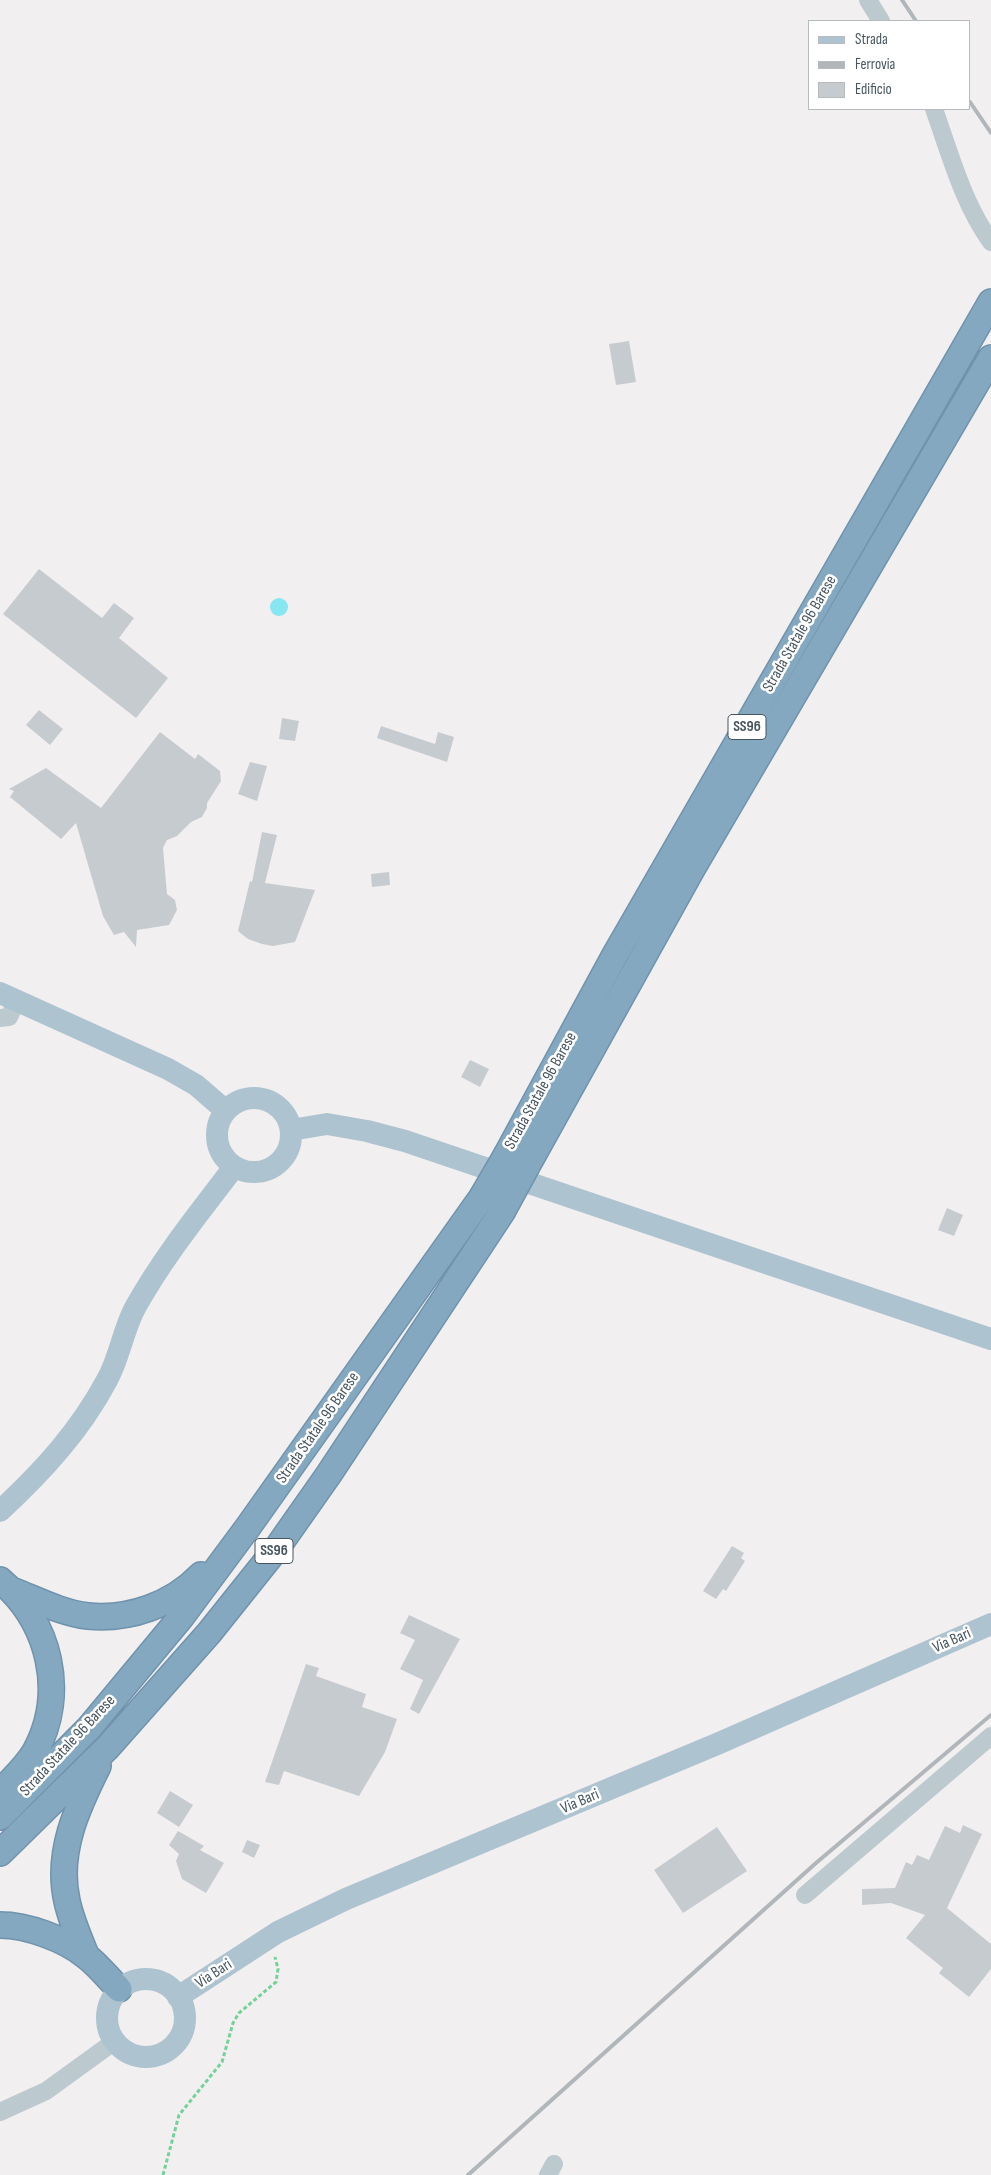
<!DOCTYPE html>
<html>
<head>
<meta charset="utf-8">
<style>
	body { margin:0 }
	#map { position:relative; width:991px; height:2175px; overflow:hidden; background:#f2eff0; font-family:"Sofia Sans Condensed",sans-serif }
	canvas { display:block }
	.legend { position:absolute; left:808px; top:20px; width:162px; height:90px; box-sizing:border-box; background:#fff; border:1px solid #b5bbbf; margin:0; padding:6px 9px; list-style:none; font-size:15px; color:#46555e }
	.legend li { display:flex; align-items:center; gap:10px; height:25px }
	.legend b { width:25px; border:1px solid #b5bbbf }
</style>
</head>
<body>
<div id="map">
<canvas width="991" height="2175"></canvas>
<ul class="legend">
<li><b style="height:6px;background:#aec3d0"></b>Strada</li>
<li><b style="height:6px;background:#b1b6ba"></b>Ferrovia</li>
<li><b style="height:14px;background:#c6cbcf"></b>Edificio</li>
</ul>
</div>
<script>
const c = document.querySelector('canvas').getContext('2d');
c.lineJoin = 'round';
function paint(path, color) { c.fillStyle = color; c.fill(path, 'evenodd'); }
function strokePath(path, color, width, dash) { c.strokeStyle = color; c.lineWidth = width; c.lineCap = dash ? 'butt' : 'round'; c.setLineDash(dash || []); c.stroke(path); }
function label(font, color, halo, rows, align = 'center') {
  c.font = font + ' "Sofia Sans Condensed",sans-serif'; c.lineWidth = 5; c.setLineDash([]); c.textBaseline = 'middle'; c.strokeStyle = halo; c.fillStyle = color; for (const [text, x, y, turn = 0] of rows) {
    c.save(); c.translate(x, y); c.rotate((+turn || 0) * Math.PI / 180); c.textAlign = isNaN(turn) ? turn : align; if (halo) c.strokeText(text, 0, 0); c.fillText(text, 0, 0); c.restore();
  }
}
const water = new Path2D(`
	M270 607a9 9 0 1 1 18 0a9 9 0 1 1-18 0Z`);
const building = new Path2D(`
	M629,341L636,382L616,385L609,344Z
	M39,569L102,618L114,603L134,618L119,638L168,678L136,718L3,614Z
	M39,710L63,729L50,745L26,725Z
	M282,718L299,721L295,741L279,739Z
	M381,726L435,744L438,732L454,737L447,762L377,738Z
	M160,732L195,759L198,754L220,771L221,781L207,803V808L202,817L191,822L177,836L167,840L163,848L167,894L175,900L177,910L169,925L137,930L136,947L124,932L114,935L103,916L76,823L61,839L10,797L14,791L9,789L46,768L101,808Z
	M250,762L267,766L257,801L238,794Z
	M262,832L277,835L265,883L315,890L295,942L273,946L262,944L248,939L238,931L250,881L252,882Z
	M389,872L390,885L372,887L371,874Z
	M470,1060L489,1069L480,1087L461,1077Z
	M947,1208L963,1215L954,1236L938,1230Z
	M732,1546L744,1553L741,1558L745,1561L726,1591L723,1589L716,1599L703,1591Z
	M409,1615L460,1639L419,1714L410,1709L423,1680L400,1669L415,1640L400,1633Z
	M306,1664L319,1668L316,1676L366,1694L362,1707L397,1719L385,1752L359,1796L284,1771L279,1785L265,1782Z
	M170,1791L193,1805L179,1827L157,1813Z
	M963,1825L982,1834L947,1908L991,1944V1969L969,1997L939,1973L943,1968L906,1938L925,1915L891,1903L862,1905V1889L895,1888L906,1862L912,1865L917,1855L929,1860L945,1826L960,1833Z
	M717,1827L747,1871L683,1913L654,1870Z
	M178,1831L204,1846L200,1850L224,1863L206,1893L182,1879L176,1861L179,1854L169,1845Z
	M247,1840L260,1845L254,1858L242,1852Z`);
const path = new Path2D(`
	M163,2175L179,2115L222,2062L233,2023L239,2013L276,1982L278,1969L275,1957`);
const minor = new Path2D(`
	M868,0L881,21
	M934,109C950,154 963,203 991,242
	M0,1018L9,1017L17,1000
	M805,1895L991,1736
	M0,2112L46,2091L115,2041
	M548,2175L554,2164`);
const major = new Path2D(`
	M0,993L168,1069L196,1085L226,1111
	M217 1135a37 37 0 1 1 74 0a37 37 0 1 1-74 0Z
	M291,1130L327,1124L367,1131L405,1141L991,1339
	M0,1511C42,1472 80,1431 107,1380C120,1357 123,1329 136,1306C164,1256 200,1212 234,1167
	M107 2018a39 39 0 1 1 78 0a39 39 0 1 1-78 0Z
	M178,1997L278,1932L346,1899L717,1744L991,1624`);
const highway = new Path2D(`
	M507,1154L615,955L991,302
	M527,1166L692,869L991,358
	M0,1580C50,1622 67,1693 35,1752C26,1767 12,1780 0,1792
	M14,1591C37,1600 62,1613 88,1616C129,1620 172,1605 201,1575
	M0,1817L89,1728L182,1616L248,1527L482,1197
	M0,1853L108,1747L209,1633L277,1548L329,1474L502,1212
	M0,1925C27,1925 65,1939 86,1956C98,1965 108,1978 119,1989
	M86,1955C79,1938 71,1920 67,1901C56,1853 77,1808 98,1766`);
const rail = new Path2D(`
	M902,0L916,21
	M970,102L991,133
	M468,2175L816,1863L991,1715`);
const highwayBridge = new Path2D(`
	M482,1197L507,1154
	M502,1212L527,1166`);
const shields = [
	[747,727,38],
	[274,1551,38]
];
const shieldNames = [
	["SS96",747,727],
	["SS96",274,1551]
];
const streetNames = [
	["Strada Statale 96 Barese",800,634,-60],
	["Strada Statale 96 Barese",541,1091,-61],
	["Strada Statale 96 Barese",318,1428,-55],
	["Via Bari",952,1641,-24],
	["Strada Statale 96 Barese",68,1746,-47],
	["Via Bari",580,1802,-23],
	["Via Bari",214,1974,-33]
];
paint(water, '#86e6f1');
paint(building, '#c6cbcf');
strokePath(highway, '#7093ad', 28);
strokePath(path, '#72d298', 3, [4, 2.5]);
strokePath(minor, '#bcc9cf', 18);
strokePath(major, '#aec3d0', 22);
strokePath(highway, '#85a8c1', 25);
strokePath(rail, '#b1b6ba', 4);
strokePath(highwayBridge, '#7093ad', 28, []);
strokePath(highwayBridge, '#85a8c1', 25);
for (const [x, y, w] of shields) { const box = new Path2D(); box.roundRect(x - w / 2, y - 12.5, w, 25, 4); c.fillStyle = '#fff'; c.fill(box); strokePath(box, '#46555e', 1); }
label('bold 15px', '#46555e', null, shieldNames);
label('16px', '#46555e', '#fff', streetNames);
</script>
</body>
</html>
